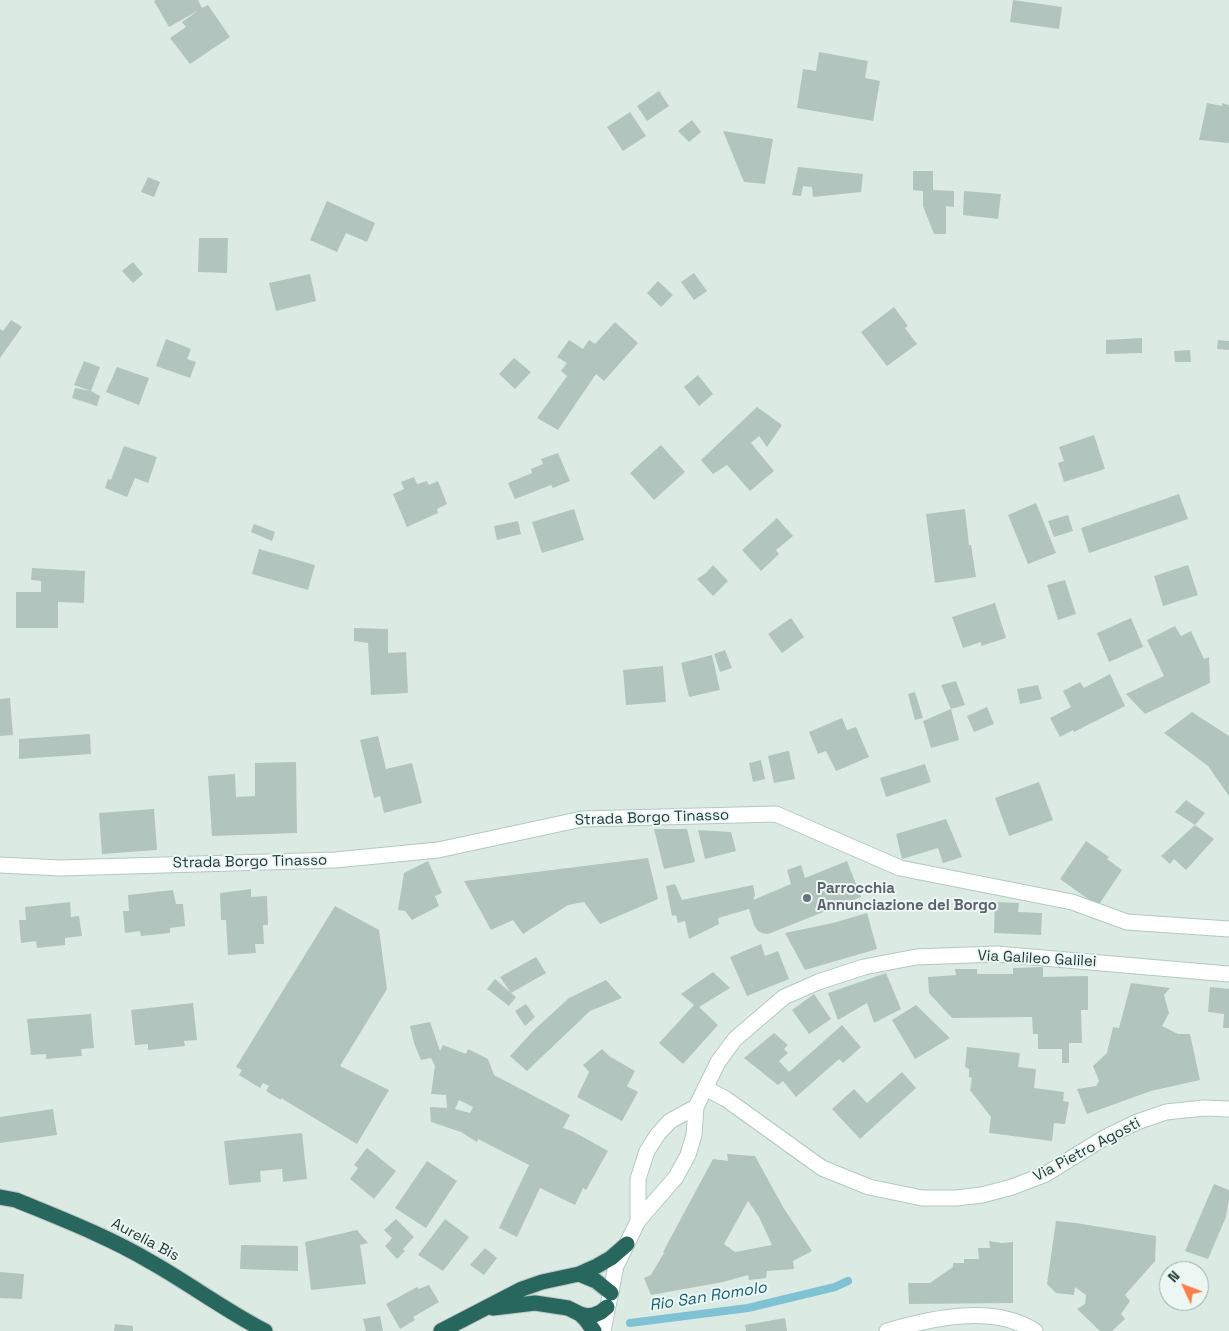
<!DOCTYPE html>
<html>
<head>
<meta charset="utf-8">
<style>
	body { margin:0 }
	#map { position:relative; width:1229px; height:1331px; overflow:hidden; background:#dceae4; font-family:"Space Grotesk",sans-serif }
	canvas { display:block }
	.north { position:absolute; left:1159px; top:1261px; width:50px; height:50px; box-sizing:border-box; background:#ecf6f2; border:1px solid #99aaa6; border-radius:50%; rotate:313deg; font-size:14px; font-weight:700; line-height:20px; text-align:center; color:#1d3934 }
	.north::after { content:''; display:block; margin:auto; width:18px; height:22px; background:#fb7f49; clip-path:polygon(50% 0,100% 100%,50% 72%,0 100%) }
</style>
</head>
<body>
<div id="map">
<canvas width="1229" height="1331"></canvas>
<div class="north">N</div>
</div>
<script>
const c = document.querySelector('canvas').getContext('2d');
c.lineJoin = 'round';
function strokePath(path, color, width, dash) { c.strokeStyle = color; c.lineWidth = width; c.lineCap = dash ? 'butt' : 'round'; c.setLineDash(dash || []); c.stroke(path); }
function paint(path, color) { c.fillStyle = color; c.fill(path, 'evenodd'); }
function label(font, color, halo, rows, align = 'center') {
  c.font = font + ' "Space Grotesk",sans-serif'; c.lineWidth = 4; c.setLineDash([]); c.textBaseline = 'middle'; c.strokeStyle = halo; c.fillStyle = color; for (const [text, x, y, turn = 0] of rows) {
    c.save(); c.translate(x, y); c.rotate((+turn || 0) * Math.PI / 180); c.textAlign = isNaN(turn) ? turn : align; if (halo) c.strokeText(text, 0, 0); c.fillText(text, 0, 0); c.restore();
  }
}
const stream = new Path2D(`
	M630,1323L748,1308L835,1287L848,1281`);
const building = new Path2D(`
	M156,0H198L202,8L208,5L230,37L190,64L170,38L186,27L182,22L199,10L169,27L154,1Z
	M1013,0L1062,7L1059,29L1010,22Z
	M819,52L868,61L865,78L880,81L873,121L797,108L803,69L816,71Z
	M659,91L669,106L647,121L637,106Z
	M1207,103L1222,106V103L1229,105V143L1199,140Z
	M630,112L646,136L623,151L607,127Z
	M692,120L701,132L689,142L678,131Z
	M723,131L773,139L765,184L744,182Z
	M798,167L863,174L861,192L813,197L812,187L803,186L801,196L792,195Z
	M913,171H933V190L954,191V207L946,206V234H934L923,206V191L913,190Z
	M148,177L160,182L154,197L141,192Z
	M964,191L1001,194L998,219L963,215Z
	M327,201L375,223L367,242L346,233L337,252L310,240Z
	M199,238H228L227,273L198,272Z
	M133,262L143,274L133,283L122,271Z
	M694,273L707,291L694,300L681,282Z
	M310,274L316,301L276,311L269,283Z
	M658,281L673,295L661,307L647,293Z
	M894,307L908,326L905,328L917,344L887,366L861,332Z
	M11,320L22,327L0,358V329L3,331Z
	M615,322L638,343L604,381L596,374L558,430L537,418L567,376L561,371L567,363L557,357L569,340L583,349L589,340L595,344Z
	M1142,338V353L1106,354V340Z
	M166,339L191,349L187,359L196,362L190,378L156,366Z
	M1218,340L1229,341V350L1217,349Z
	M1190,350L1191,362H1175L1174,351Z
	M514,358L531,372L515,389L499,374Z
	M84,361L100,367L91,391L100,396L97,406L72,398L75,388L91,391L74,385Z
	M117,367L149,378L139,405L106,392Z
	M698,375L713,394L699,406L684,387Z
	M757,407L782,425L767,447L759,436L751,443L774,471L750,491L727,465L713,474L701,460Z
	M1094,435L1105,469L1064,482L1058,463L1064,461L1059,447Z
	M661,445L685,472L654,500L630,473Z
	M124,446L157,457L148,483L135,478L127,497L105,488L108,479L111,480Z
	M558,453L570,481L553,488L551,485L515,499L508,483L532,473L531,469L543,464L541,459Z
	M414,477L417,484L427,481L429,485L438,481L447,504L437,509L438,513L407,527L393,494L404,489L401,482Z
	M1179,494L1188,519L1089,553L1081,528Z
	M1036,503L1056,553L1028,564L1008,515Z
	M574,509L584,540L542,553L532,522Z
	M965,509L969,545H971L976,577L935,583L926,514Z
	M1068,515L1073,531L1054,537L1048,521Z
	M777,518L793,536L776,550L779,554L761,571L742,550Z
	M518,521L521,534L497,540L494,526Z
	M254,524L275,532L272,541L251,532Z
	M259,549L315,565L308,590L252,574Z
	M713,565L728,581L713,596L697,579L706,573Z
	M1188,565L1198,595L1163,606L1154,576Z
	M32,568L85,571L84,603L58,602V628H16V592H41V581L31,580Z
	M1065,580L1076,614L1058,620L1047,585Z
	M995,603L1006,638L981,646V642L963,648L952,617Z
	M791,618L804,637L782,653L768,634Z
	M1131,618L1143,647L1109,662L1097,633Z
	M1175,626L1181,636L1191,631L1204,659L1209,657L1210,683L1145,714L1126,694L1164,676L1147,640Z
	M354,628L388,629V653L406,652L408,693L371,695L368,643L354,641Z
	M725,650L732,668L720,672L714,654Z
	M712,655L720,690L689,697L681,663Z
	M663,666L666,702L626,705L623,670Z
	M1110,674L1125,706L1074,732L1073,730L1060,737L1050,718L1071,707L1063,691L1080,682L1084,688Z
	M956,681L965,705L951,709L959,740L931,748L923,721L951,709L941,685Z
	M1038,685L1042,699L1020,704L1017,689Z
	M915,692L923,718L915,720L908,694Z
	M10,698L13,735L0,736V699Z
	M987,707L994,724L974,732L967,716Z
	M1192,712L1229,736V796L1208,766L1164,733Z
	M842,718L847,730L856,727L869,757L836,771L826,751L818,754L809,732Z
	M90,734L91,754L19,759V739Z
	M378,736L386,769L412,763L422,803L384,813L380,796L374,798L360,740Z
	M787,751H789L795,779L774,783L768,756Z
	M761,760L765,779L753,782L749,763Z
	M296,762L297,833L212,836L208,776L235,774L236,797L255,796V763Z
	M925,764L931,782L886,797L880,778Z
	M1039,782L1053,820L1009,836L995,798Z
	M1186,800L1205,813L1195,825L1175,812Z
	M154,809L157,850L102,854L99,813Z
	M946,819L962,857L943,863L938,848L902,859L896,834Z
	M1195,825L1214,839L1186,870L1174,859L1170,864L1161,856Z
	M654,829H687L695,862L664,869Z
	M698,830L731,832L736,851L705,859Z
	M1086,841L1109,857L1107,859L1122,870L1098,906L1060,879Z
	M648,858L658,899L600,924L584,902L568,905L523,934L513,920L491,930L464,881Z
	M428,861L442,893L435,896L439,906L412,920L405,911L398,910L404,873Z
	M847,861L861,897L768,934L762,933L758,931L754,925L749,909L718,918L719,924L689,939L685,921L678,923L676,915L672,916L666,886L675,884L682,900L753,885L755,895L753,900L791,884L787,870L801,865L805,878Z
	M251,889V897L267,896L268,925H263L264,944H255L256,953L228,955L226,920H221L220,893Z
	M173,890L176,904H183L185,926L170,928V933L141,936L140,931L125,933L123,911H129L128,895Z
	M70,902L71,917L79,916L82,936L65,938V945L37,948L36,941L21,943L19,920H26L25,907Z
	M995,902L1019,903L1018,912L1042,913L1041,935L994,933Z
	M335,906L379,930L387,989L340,1066L389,1090L357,1144L281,1098V1100L266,1091L269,1086L263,1083L260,1088L239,1075L242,1070L236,1067Z
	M867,913L877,949L805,970L785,933L833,923Z
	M761,944L765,956L778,951L789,979L747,996L730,957Z
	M536,957L546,973L511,993L516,997L509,1006L487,989L495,979L511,993L500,977Z
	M1043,967V977L1088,976V1010H1081L1082,1043H1069V1063H1062V1049H1038V1034H1033L1032,1017L952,1018L929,993L928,977L956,975L955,969H977V974H1013V968Z
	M713,972L730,988L699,1007L718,1025L683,1064L659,1043L694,1005L681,994Z
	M886,973L901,1009L874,1023L867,1003L838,1020L828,993Z
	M606,980L622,998L590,1011L527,1071L510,1056L534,1030L569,998Z
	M1131,983L1170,988L1164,995L1169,1013L1162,1026L1178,1034H1190L1200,1080L1151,1091L1087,1114L1077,1089L1096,1086L1099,1081L1093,1066L1107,1053L1113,1027L1119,1028Z
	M1210,987L1229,989V1028H1223L1224,1014L1208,1012Z
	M814,994L831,1019L809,1034L792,1010Z
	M193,1003L197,1040L184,1041L185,1046L148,1050V1044L135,1045L131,1010Z
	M526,1004L535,1017L525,1026L515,1011Z
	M916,1005L950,1038L915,1059L892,1020Z
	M91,1014L94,1048L81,1049L82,1056L46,1059V1054L31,1055L27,1019Z
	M430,1022L440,1051L443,1045L466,1054L468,1049L488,1059L494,1075L570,1115L563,1128L572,1131L608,1151L586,1190L583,1188L575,1205L540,1188L517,1237L499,1228L529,1165L478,1139L477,1142L461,1132L431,1122L430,1107L447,1108L446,1095L431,1094L435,1066L431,1058L421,1060L414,1043L410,1026ZM459,1100L473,1107L470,1113L455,1109Z
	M842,1025L861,1047L843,1063L839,1059L796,1097L783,1081L778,1085L744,1058L774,1033L788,1045L784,1049L788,1053L779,1061L789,1072Z
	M967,1047L1020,1053L1018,1067L1036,1069L1034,1088L1064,1092L1063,1101L1069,1102L1065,1124L1054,1123L1052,1141L989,1133L991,1117L970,1090L972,1078L969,1077V1069L965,1067Z
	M602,1049L609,1056L635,1071L627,1086L638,1092L622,1121L577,1097L589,1072L583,1065Z
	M902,1072L916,1088L860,1139L832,1109L854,1089L867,1103Z
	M53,1109L57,1135L0,1143V1117Z
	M302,1133L307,1179L283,1182L282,1169L260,1171L261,1182L229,1185L224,1141Z
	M367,1148L396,1171L374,1199L350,1179L358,1168L354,1165Z
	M727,1154L755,1156L783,1207L812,1251L793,1261L794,1269L767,1271L766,1278L749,1280L748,1275L723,1282L651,1295L644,1278L651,1275L664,1253L663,1252L713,1159L728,1161ZM748,1201L759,1217L772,1245L735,1252L724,1244Z
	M427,1161L457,1181L426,1228L395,1208Z
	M1214,1184L1229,1190V1200L1226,1217L1208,1259L1185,1251Z
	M396,1219L414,1237L403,1249L405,1251L397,1259L385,1246L392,1238L384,1230Z
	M445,1219L469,1237L443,1271L418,1255Z
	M1056,1221L1076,1223L1156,1236L1155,1261L1125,1295L1130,1301L1121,1314L1125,1319L1112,1331H1100L1077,1309L1085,1304L1086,1295L1075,1287L1074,1295L1056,1293L1047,1284Z
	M357,1230L368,1243L360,1245L366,1284L311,1290L305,1242Z
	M989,1241L1002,1243L1013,1242V1303L909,1304L908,1283H930L953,1267V1263H964V1259H979L978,1248H990Z
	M241,1245L298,1246V1271L240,1269Z
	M485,1248L497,1258L484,1275L470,1265Z
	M0,1272L24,1274L22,1299L0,1298Z
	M429,1285L439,1302L413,1317L415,1320L400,1329L386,1304L417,1287L419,1289Z
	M380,1316L383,1331H366L363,1319Z
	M785,1318L787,1331H746L745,1325Z
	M115,1324L133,1326V1331H114Z`);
const secondary = new Path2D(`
	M0,865L60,868L335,860L438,850L582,819L776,814L900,868L1072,902L1127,922L1229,929
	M705,1088L726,1099L822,1168L869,1187L922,1198H956L982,1195L1012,1187L1046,1174L1104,1138L1137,1122L1166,1112L1204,1108L1229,1109
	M638,1221V1179L647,1151L658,1134L670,1121L696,1107
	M603,1331L616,1266L638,1221L676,1177L688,1155L694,1135L696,1107L718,1062L735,1039L784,997L818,982L864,967L916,957L997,954L1229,974
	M887,1331C932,1318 993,1304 1035,1331`);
const highway = new Path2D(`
	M0,1197L16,1200C62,1219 109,1237 151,1262C190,1284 226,1311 265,1331
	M579,1274L596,1281L611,1293
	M493,1308L535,1303L568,1308L580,1314L587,1316L594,1315L601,1312L607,1307
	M580,1314L586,1320L594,1331
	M441,1331L522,1289L542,1282L579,1274L597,1266L611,1258L627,1244`);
const markers = [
	[807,898,5,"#6b7280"]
];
const streetNames = [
	["Strada Borgo Tinasso",652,818,-2],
	["Strada Borgo Tinasso",250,862,-1],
	["Via Galileo Galilei",1037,959,3],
	["Via Pietro Agosti",1087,1150,-28],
	["Aurelia Bis",145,1240,28]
];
const worshipNames = [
	["Parrocchia",817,889],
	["Annunciazione del Borgo",817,906]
];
const waterNames = [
	["Rio San Romolo",708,1297,-9]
];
strokePath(stream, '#7fc2d4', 8);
paint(building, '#b2c4be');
strokePath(secondary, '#afcac2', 17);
strokePath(highway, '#bbc4c2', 17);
strokePath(secondary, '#fff', 15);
strokePath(highway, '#28675e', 15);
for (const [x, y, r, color] of markers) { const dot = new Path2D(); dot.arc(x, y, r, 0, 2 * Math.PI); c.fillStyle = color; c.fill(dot); strokePath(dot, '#ecf6f2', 2); }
label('15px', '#1d3934', '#ecf6f2', streetNames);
label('bold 15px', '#5b616d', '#ecf6f2', worshipNames, 'left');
label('italic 16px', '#156278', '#ecf6f2', waterNames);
</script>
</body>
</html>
